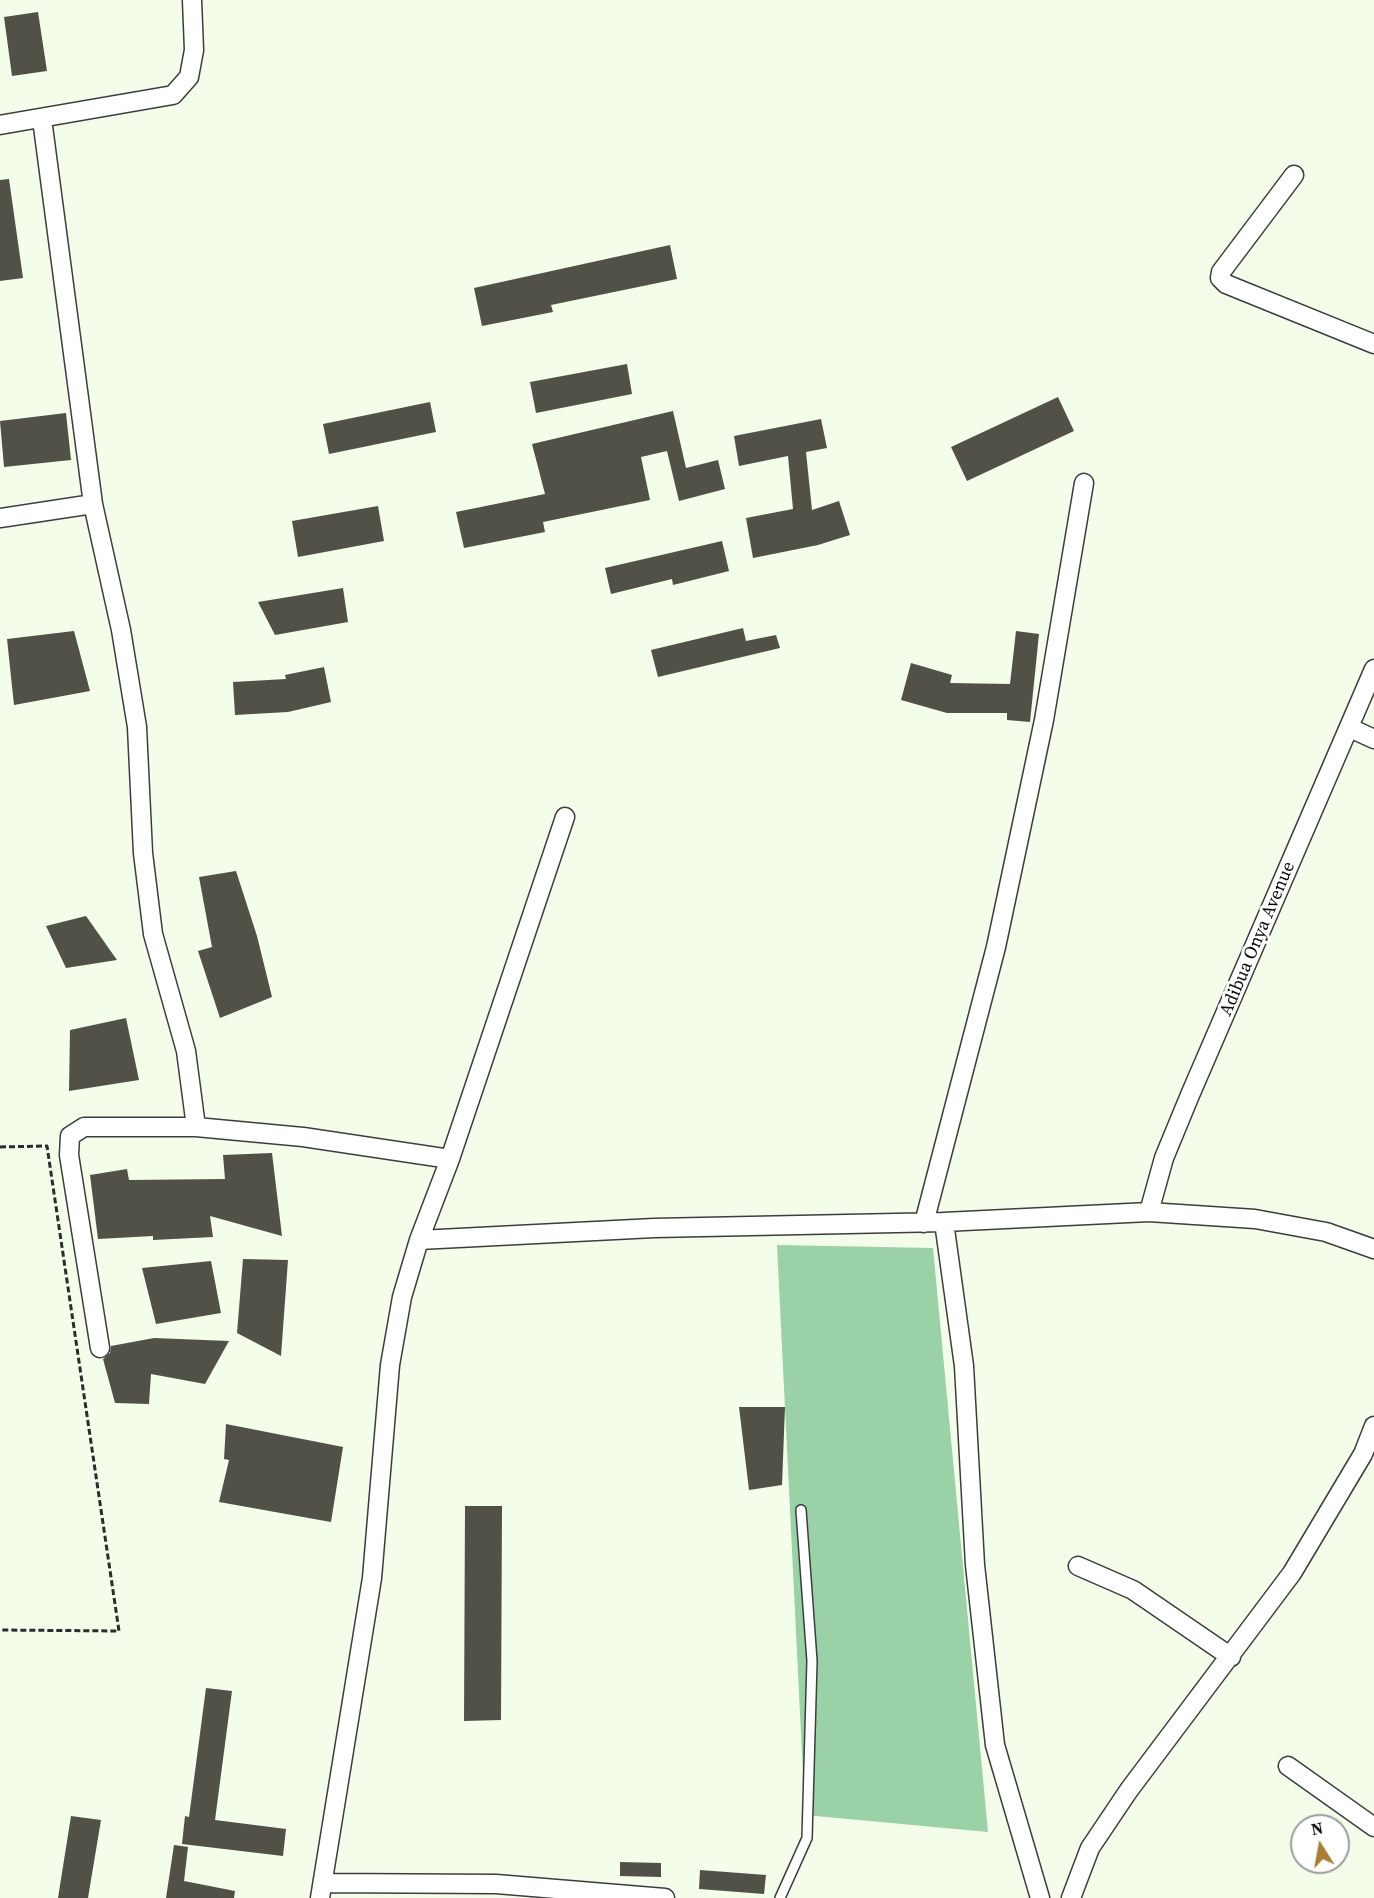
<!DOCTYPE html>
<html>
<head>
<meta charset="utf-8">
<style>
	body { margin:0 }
	#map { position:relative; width:1374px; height:1898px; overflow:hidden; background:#f4fcea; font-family:"Source Serif 4",serif }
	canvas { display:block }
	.north { position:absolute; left:1290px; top:1814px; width:60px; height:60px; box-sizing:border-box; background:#fff; border:2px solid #9d9d9d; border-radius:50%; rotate:349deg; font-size:16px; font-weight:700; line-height:24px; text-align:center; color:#0a0a0a }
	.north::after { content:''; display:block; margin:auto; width:21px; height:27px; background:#a87d34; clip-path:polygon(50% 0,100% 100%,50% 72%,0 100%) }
</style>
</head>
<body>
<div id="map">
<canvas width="1374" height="1898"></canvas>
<div class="north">N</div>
</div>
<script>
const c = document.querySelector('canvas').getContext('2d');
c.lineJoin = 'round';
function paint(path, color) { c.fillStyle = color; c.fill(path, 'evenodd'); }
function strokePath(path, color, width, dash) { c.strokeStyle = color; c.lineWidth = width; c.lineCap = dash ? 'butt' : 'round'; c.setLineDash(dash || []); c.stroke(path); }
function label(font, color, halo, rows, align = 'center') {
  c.font = font + ' "Source Serif 4",serif'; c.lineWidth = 6; c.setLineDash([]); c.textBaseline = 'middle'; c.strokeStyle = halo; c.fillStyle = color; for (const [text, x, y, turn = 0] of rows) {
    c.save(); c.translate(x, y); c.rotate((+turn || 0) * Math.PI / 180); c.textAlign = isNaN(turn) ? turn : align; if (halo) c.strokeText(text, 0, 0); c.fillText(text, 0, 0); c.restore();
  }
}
const forest = new Path2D(`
	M777,1245L933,1248L988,1832L805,1815Z`);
const building = new Path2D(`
	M38,12L47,71L12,76L4,17Z
	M9,179L23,278L0,281V180Z
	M670,245L677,279L551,305L553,312L482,326L474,288Z
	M627,364L632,394L536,413L530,382Z
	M1058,397L1074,431L967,481L951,447Z
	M430,402L436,432L329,454L323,424Z
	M673,411L686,468L718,460L725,489L679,501L667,451L641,457L650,500L543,522L545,532L464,548L456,512L545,494L532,444Z
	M66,413L71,460L4,467L0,421Z
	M821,419L827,448L806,452L812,510L839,501L850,535L818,545L753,558L746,518L793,509L788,456L739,466L734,436Z
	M378,506L384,541L298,557L292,521Z
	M722,541L729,571L673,585L672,579L611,594L605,568Z
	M343,588L348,622L275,635L258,602Z
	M743,628L746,641L776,635L780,648L658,677L651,650Z
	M74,631L90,691L14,705L7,639Z
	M1016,631L1039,634L1030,722L1007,720V713H947L901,700L911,663L952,675L950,683L1010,684Z
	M324,667L331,702L288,712L235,715L233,682L286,679L285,675Z
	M236,871L257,936L272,997L220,1018L198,951L212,947L199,877Z
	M86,916L117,960L66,968L46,926Z
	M126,1018L139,1080L69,1091L70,1030Z
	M272,1153L282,1236L210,1216L213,1237L153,1240V1236L98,1239L90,1175L127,1169L129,1180L225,1179L223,1155Z
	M243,1259L288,1260L281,1356L237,1333Z
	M211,1261L221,1313L156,1324L142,1268Z
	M154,1338L229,1341L205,1384L151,1374L149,1404L115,1403L103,1359L110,1353L111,1346Z
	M739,1407H785L782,1485L749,1490Z
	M226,1424L343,1447L331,1522L219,1502L229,1460L224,1459Z
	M465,1506H502L501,1720L464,1721Z
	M206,1688L232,1691L215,1820L286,1829L283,1856L182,1844L185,1816L189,1817Z
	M71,1816L101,1820L88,1898H58Z
	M174,1845L188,1847L184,1881L235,1891L234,1898H166Z
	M620,1862L661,1863V1877L620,1876Z
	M700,1870L766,1875L764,1894L699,1889Z`);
const path = new Path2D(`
	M0,1147L47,1146L119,1631L0,1630`);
const service = new Path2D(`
	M780,1898L807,1838L812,1661L801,1510`);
const minor = new Path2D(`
	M42,119L93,504L121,630L137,727L143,853L153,934L186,1051L196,1127
	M0,125L173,95L189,77L194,50L192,0
	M1294,175L1221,272L1220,278L1226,284L1374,344
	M0,518L93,504
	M1350,728L1374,739
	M1149,1212L1164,1158L1190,1095L1374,669
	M944,1222L964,1366L975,1565L995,1745L1040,1898
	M924,1223L996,947L1044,720L1084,483
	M419,1240L654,1228L944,1222L1149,1212L1255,1219L1326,1232L1374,1249
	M100,1348L69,1155L70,1136L84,1127H196L303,1137L450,1159
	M1078,1566L1133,1590L1231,1657
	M1288,1766L1374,1827
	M323,1883L496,1884L665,1898
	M320,1898L372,1578L390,1365L402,1297L419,1240L450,1159L565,817
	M1071,1898L1090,1848L1129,1790L1292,1573L1363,1454L1374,1426`);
const streetNames = [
	["Adibua Onya Avenue",1258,939,-67]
];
paint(forest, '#9ad1a6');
paint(building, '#515148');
strokePath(service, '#3d3d3d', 12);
strokePath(minor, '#3d3d3d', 21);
strokePath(path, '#2c2c2c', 3, [6, 3]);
strokePath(service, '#fff', 9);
strokePath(minor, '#fff', 18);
label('18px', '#0a0a0a', '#fff', streetNames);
</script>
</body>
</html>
